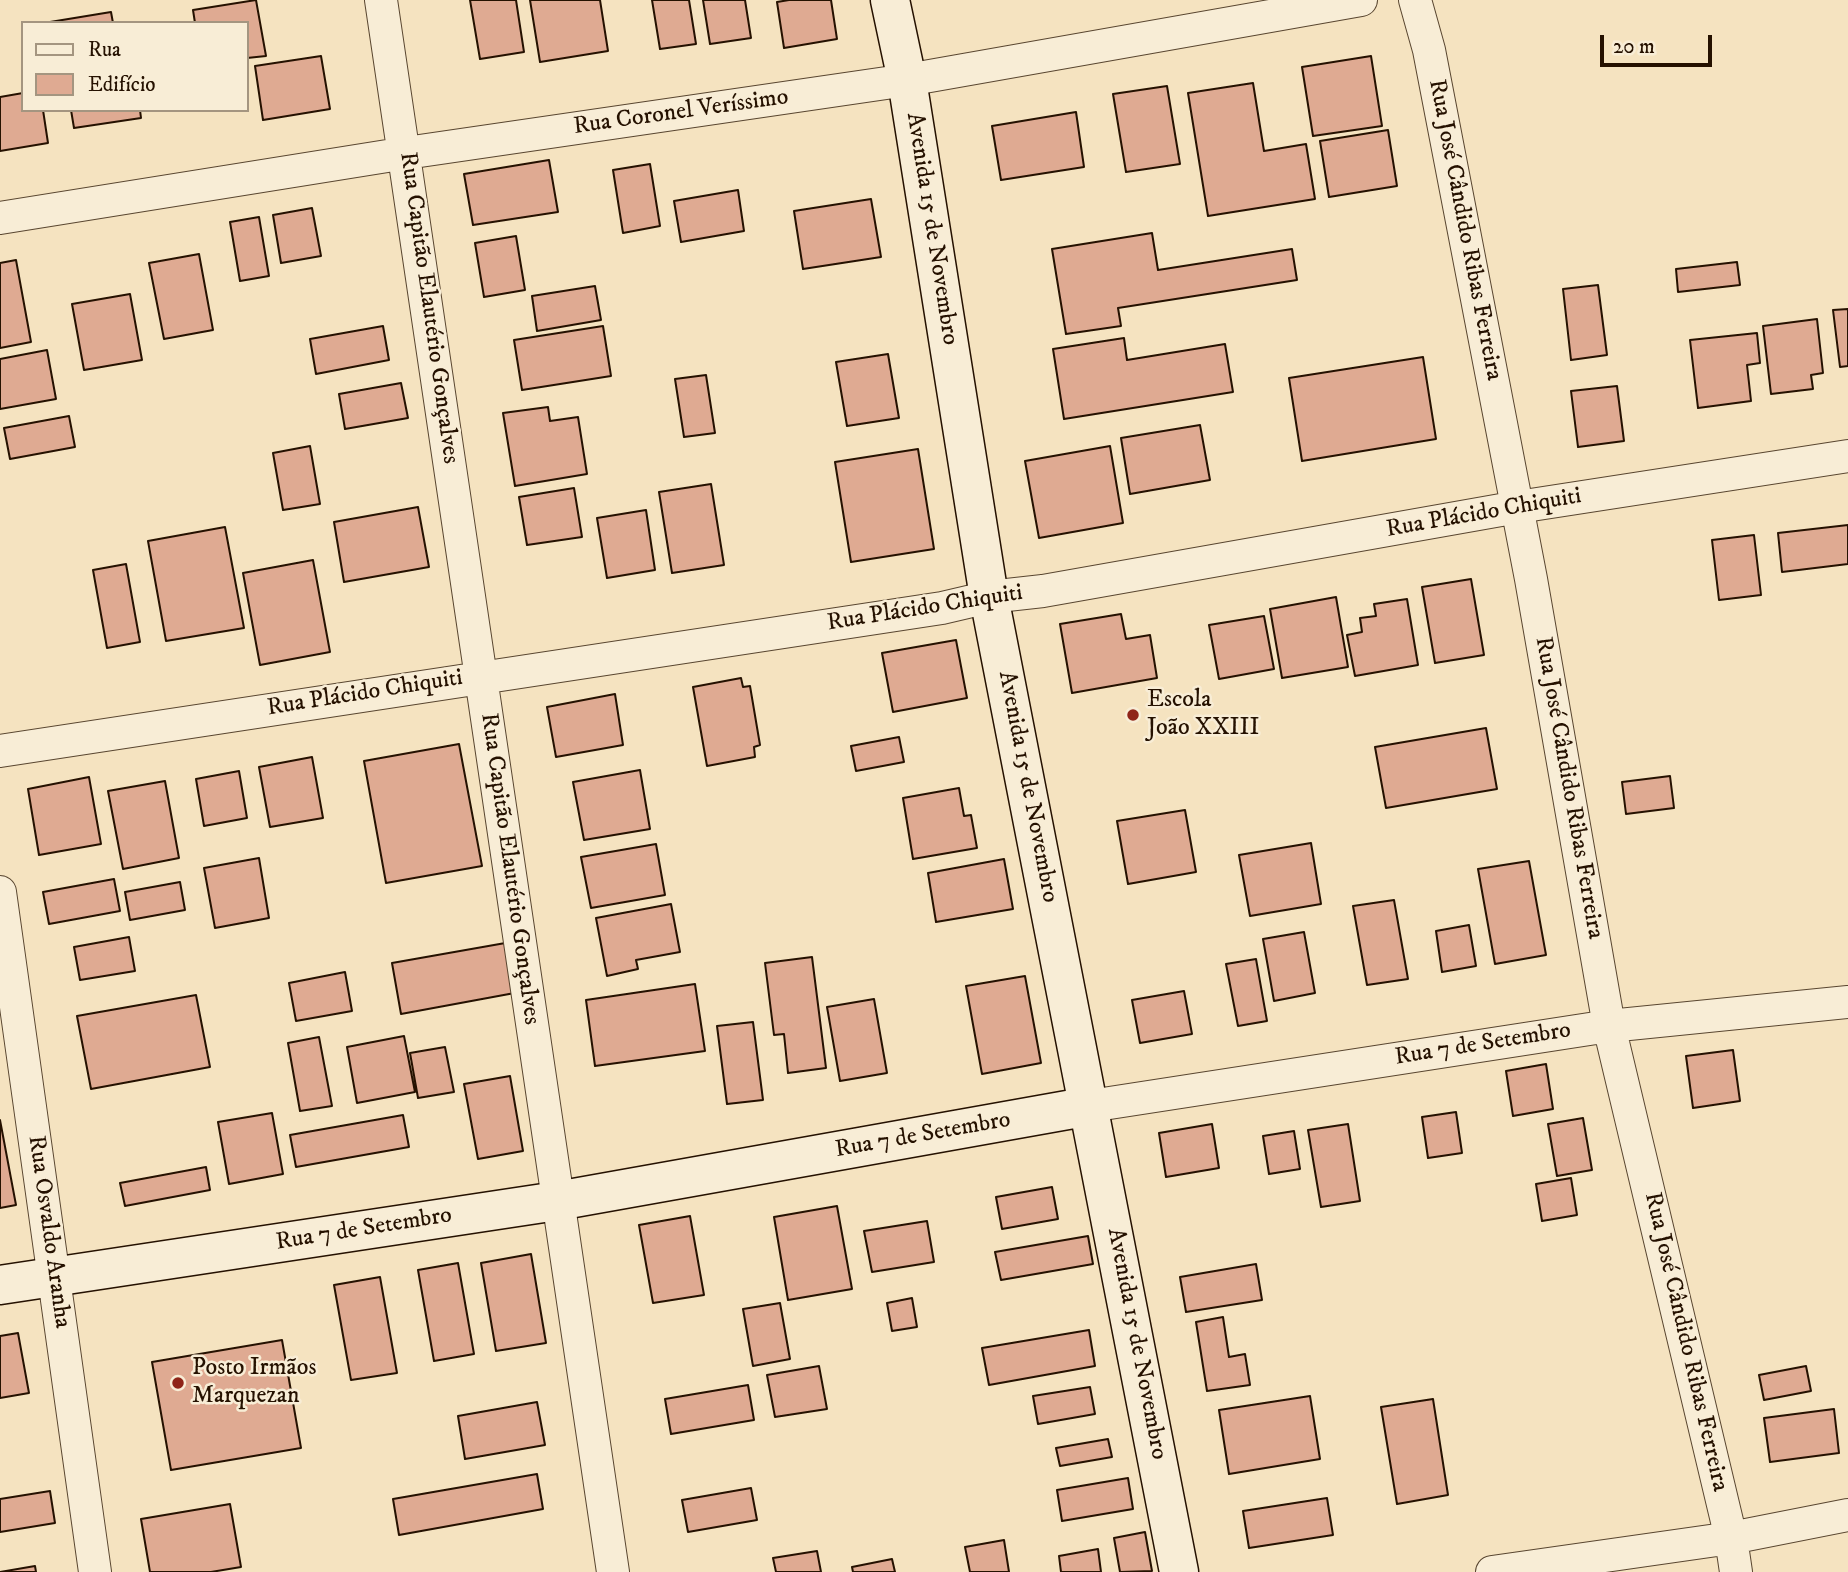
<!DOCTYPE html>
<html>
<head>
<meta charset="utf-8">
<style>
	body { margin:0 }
	#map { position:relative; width:1848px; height:1572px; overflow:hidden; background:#f5e3c0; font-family:"IM FELL DW Pica",serif }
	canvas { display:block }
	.legend { position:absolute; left:21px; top:21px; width:228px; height:91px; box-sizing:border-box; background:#f8edd6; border:2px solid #a49580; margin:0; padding:9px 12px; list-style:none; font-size:21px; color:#251100 }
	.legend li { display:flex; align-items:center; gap:14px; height:35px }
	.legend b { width:35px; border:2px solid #a49580 }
	.scale { position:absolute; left:1600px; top:35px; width:112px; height:32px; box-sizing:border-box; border:4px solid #251100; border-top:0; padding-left:9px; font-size:21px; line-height:24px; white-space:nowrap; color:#251100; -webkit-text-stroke:5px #f8edd6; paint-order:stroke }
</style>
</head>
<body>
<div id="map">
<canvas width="1848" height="1572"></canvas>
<ul class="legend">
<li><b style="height:9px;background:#f8edd6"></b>Rua</li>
<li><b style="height:19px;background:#dfaa92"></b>Edifício</li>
</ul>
<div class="scale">20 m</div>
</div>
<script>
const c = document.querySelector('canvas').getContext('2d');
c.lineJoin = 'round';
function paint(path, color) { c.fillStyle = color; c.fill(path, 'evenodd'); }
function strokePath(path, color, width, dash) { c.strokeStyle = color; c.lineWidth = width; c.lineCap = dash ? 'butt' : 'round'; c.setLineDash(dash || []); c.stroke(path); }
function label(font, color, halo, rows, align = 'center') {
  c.font = font + ' "IM FELL DW Pica",serif'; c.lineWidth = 5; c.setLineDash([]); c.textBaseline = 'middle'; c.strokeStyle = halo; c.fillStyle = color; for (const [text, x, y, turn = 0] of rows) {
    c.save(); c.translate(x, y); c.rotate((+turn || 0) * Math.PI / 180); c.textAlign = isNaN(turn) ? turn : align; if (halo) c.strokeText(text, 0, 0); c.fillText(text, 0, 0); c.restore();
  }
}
const building = new Path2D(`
	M256,0L266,56L247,58V23H195L193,10Z
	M470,0H516L524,52L480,59Z
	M530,0H600L608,51L540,62Z
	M652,0H689L696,44L660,49Z
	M703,0H745L751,38L710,44Z
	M789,0H831L837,39L784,48L777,2Z
	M111,12L113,23H50V22Z
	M321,56L330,109L263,120L255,66Z
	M1371,56L1382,126L1313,136L1302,67Z
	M1253,83L1264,151L1306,144L1315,199L1208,216L1188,93Z
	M1167,86L1180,164L1126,172L1113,94Z
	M23,93V110H43L48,143L0,151V97Z
	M71,110H140L141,118L74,128Z
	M1076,112L1084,167L1001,180L992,126Z
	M1388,130L1397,186L1329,197L1320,141Z
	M549,160L558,212L473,225L464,174Z
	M650,164L660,226L623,233L613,170Z
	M738,190L744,231L681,242L674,201Z
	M871,199L881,257L803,269L794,211Z
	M312,208L321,256L281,263L273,215Z
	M259,217L269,276L240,281L230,222Z
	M1152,233L1158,270L1292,249L1297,280L1118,308L1121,326L1066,334L1052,249Z
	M516,236L525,290L484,297L475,243Z
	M199,254L213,330L164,339L149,263Z
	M16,260L31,342L0,348V263Z
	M1737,262L1740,285L1678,292L1676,269Z
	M1598,285L1607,355L1571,360L1563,289Z
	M595,286L601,320L537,331L532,296Z
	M130,294L142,360L84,370L72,304Z
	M1848,309V366L1840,367L1833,310Z
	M1817,319L1823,373L1811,375L1813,389L1771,394L1763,326Z
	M383,326L389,360L316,374L310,339Z
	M603,326L611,376L522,390L514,340Z
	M1757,333L1760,363L1747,365L1751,401L1698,408L1690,340Z
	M1124,338L1127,360L1225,344L1233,392L1064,419L1053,349Z
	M47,350L56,399L0,409V359Z
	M888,354L899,418L847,426L836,362Z
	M1423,357L1436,439L1302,461L1289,378Z
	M706,375L715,433L684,437L675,379Z
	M401,383L408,418L345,429L339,394Z
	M1617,386L1624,441L1578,447L1571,391Z
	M548,407L550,421L578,417L587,474L515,486L503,413Z
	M69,416L75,447L10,459L4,428Z
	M1200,425L1210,480L1130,494L1121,438Z
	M310,446L320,504L283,510L273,453Z
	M1110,446L1123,523L1039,538L1025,461Z
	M918,449L934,549L851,562L835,462Z
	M711,484L724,565L672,573L659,492Z
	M574,488L582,537L527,545L519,497Z
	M418,507L429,567L344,582L334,522Z
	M646,510L655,570L607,578L597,518Z
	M1848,525V564L1782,572L1778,533Z
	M225,527L244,628L166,641L148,541Z
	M1754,535L1761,595L1719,600L1712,540Z
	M313,560L330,652L260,665L243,573Z
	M126,564L140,642L107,648L93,570Z
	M1471,579L1484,655L1435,663L1422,587Z
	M1336,597L1348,667L1282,678L1270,609Z
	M1407,599L1418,665L1355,676L1347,635L1362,632L1360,618L1376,616L1374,604Z
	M1121,614L1126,639L1150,635L1157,678L1072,693L1060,624Z
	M1264,616L1274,669L1219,679L1209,625Z
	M956,640L967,698L893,712L882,653Z
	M741,678L743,687L750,686L760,745L754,747L755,757L707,766L693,687Z
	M615,694L623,745L556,757L547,707Z
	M1486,728L1497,789L1386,808L1375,747Z
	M899,737L904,762L856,771L851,746Z
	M459,744L482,866L386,883L364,761Z
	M312,757L323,818L270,827L259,767Z
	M640,770L650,829L584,840L573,782Z
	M239,771L247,818L204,826L196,779Z
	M1670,776L1674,808L1626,814L1622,782Z
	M89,777L101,844L39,855L28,789Z
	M165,781L179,858L123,869L108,791Z
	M959,788L964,816L971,815L977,848L913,859L903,798Z
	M1185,810L1196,872L1128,884L1117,821Z
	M1311,843L1321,904L1250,916L1239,855Z
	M656,844L665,895L591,908L581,857Z
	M259,858L269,918L215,928L204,868Z
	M1004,859L1013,909L936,922L928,873Z
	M1529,861L1546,955L1495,964L1478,869Z
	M114,879L120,911L49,924L43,892Z
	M180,882L185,910L130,920L125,892Z
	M1394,900L1408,979L1367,985L1353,906Z
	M671,904L680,952L636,960L638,969L607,976L596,918Z
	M1469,925L1476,966L1442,972L1436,931Z
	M1304,932L1315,993L1274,1001L1263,939Z
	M129,937L135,971L80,980L74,947Z
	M511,942L520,992L401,1014L392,963Z
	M812,957L826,1068L788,1073L784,1034L774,1035L765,963Z
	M1256,959L1267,1021L1238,1026L1226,964Z
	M345,972L352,1011L296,1021L289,983Z
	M1025,976L1041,1063L982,1074L966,986Z
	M695,984L705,1051L595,1066L586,1000Z
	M1184,991L1192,1034L1140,1043L1132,1000Z
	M196,995L210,1067L91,1089L77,1016Z
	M874,999L887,1073L840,1081L827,1007Z
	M753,1022L763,1100L727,1104L717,1026Z
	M404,1036L415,1092L357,1103L347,1047Z
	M319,1037L332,1106L300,1111L288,1043Z
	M445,1047L454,1092L418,1098L410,1053Z
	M1733,1050L1740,1101L1693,1108L1686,1056Z
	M1546,1064L1553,1109L1513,1116L1506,1071Z
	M510,1076L523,1151L478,1159L464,1084Z
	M1456,1112L1462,1153L1428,1158L1422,1117Z
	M272,1113L283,1174L229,1184L218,1122Z
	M403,1115L409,1147L296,1167L290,1135Z
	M1583,1118L1592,1170L1557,1176L1548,1124Z
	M0,1120L16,1205L0,1208Z
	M1212,1124L1219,1168L1166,1177L1159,1133Z
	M1348,1124L1360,1201L1321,1207L1308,1130Z
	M1294,1131L1300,1169L1269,1174L1263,1136Z
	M206,1167L210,1190L125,1206L120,1183Z
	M1571,1178L1577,1215L1542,1221L1536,1184Z
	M1052,1187L1058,1219L1002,1229L996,1197Z
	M837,1206L852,1289L788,1300L774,1217Z
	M690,1216L704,1295L653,1303L639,1225Z
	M927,1221L934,1262L872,1272L864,1231Z
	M1088,1236L1093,1264L1001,1280L995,1252Z
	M531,1254L546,1343L496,1351L481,1263Z
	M458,1263L474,1354L434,1361L418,1270Z
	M1256,1264L1262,1300L1186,1312L1180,1277Z
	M380,1277L397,1373L351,1380L334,1285Z
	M912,1298L917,1327L892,1331L887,1303Z
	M780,1303L790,1359L753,1366L743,1309Z
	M1223,1317L1229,1357L1245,1354L1250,1385L1207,1391L1196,1322Z
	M1089,1330L1095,1366L989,1385L982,1348Z
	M18,1333L29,1393L0,1398V1336Z
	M282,1340L301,1448L171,1470L152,1362Z
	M819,1366L827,1409L775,1417L767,1375Z
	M1806,1366L1811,1391L1764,1400L1759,1375Z
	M748,1385L754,1420L671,1434L665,1399Z
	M1090,1387L1095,1414L1038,1424L1033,1396Z
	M1310,1396L1320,1459L1229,1474L1219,1410Z
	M1433,1399L1448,1495L1397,1504L1381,1407Z
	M537,1402L545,1445L465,1459L458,1416Z
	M1834,1409L1839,1453L1770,1462L1764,1418Z
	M1108,1439L1112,1457L1060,1466L1056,1448Z
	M537,1474L543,1509L399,1535L393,1499Z
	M1128,1478L1133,1509L1062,1521L1057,1490Z
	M751,1488L757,1520L688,1532L682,1500Z
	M50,1491L55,1523L0,1532V1499Z
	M1327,1498L1333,1535L1249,1548L1243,1511Z
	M230,1504L241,1567L211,1572H150L141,1519Z
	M1145,1532L1152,1571L1120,1572L1114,1538Z
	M1004,1540L1009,1572H970L965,1547Z
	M1098,1549L1101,1572H1061L1059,1556Z
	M817,1551L821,1572H776L773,1558Z
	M892,1559L895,1572H853L852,1567Z
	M35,1566L36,1572H0Z`);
const street = new Path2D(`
	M381,0L613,1572
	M1415,0L1429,50L1531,579L1609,1026L1731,1538L1736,1572
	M0,218L406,153L907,80L1361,0
	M0,751L942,608L989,597L1043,591L1518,507L1848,456
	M0,892L95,1572
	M1090,1106L1609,1026L1848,1002
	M1492,1572L1731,1538L1848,1515`);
const secondary = new Path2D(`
	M890,0L907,80L989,597L1179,1572
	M0,1285L557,1201L1090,1106`);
const markers = [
	[1133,715,7,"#8f2418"],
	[178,1383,7,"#8f2418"]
];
const streetNames = [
	["Rua Coronel Veríssimo",681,113,-8],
	["Avenida 15 de Novembro",931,229,81],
	["Rua José Cândido Ribas Ferreira",1464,230,79],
	["Rua Capitão Elautério Gonçalves",428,308,82],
	["Rua Plácido Chiquiti",1484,514,-10],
	["Rua Plácido Chiquiti",925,609,-9],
	["Rua Plácido Chiquiti",365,694,-9],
	["Avenida 15 de Novembro",1027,787,79],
	["Rua José Cândido Ribas Ferreira",1568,788,80],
	["Rua Capitão Elautério Gonçalves",509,869,82],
	["Rua 7 de Setembro",1483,1045,-9],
	["Rua 7 de Setembro",923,1136,-10],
	["Rua 7 de Setembro",364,1230,-9],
	["Rua Osvaldo Aranha",48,1232,82],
	["Rua José Cândido Ribas Ferreira",1685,1342,77],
	["Avenida 15 de Novembro",1136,1344,79]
];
const poiNames = [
	["Escola",1147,701],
	["João XXIII",1147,729],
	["Posto Irmãos",192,1369],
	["Marquezan",192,1397]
];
paint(building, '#dfaa92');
strokePath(building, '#251100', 2);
strokePath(street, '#594630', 34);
strokePath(secondary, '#251100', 41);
strokePath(street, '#f8edd6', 32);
strokePath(secondary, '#f8edd6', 38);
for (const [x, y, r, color] of markers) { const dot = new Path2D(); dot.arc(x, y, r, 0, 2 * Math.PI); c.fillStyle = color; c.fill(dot); strokePath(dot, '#f8edd6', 2.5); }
label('24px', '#251100', '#f8edd6', streetNames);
label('24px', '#251100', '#f8edd6', poiNames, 'left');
</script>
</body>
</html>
